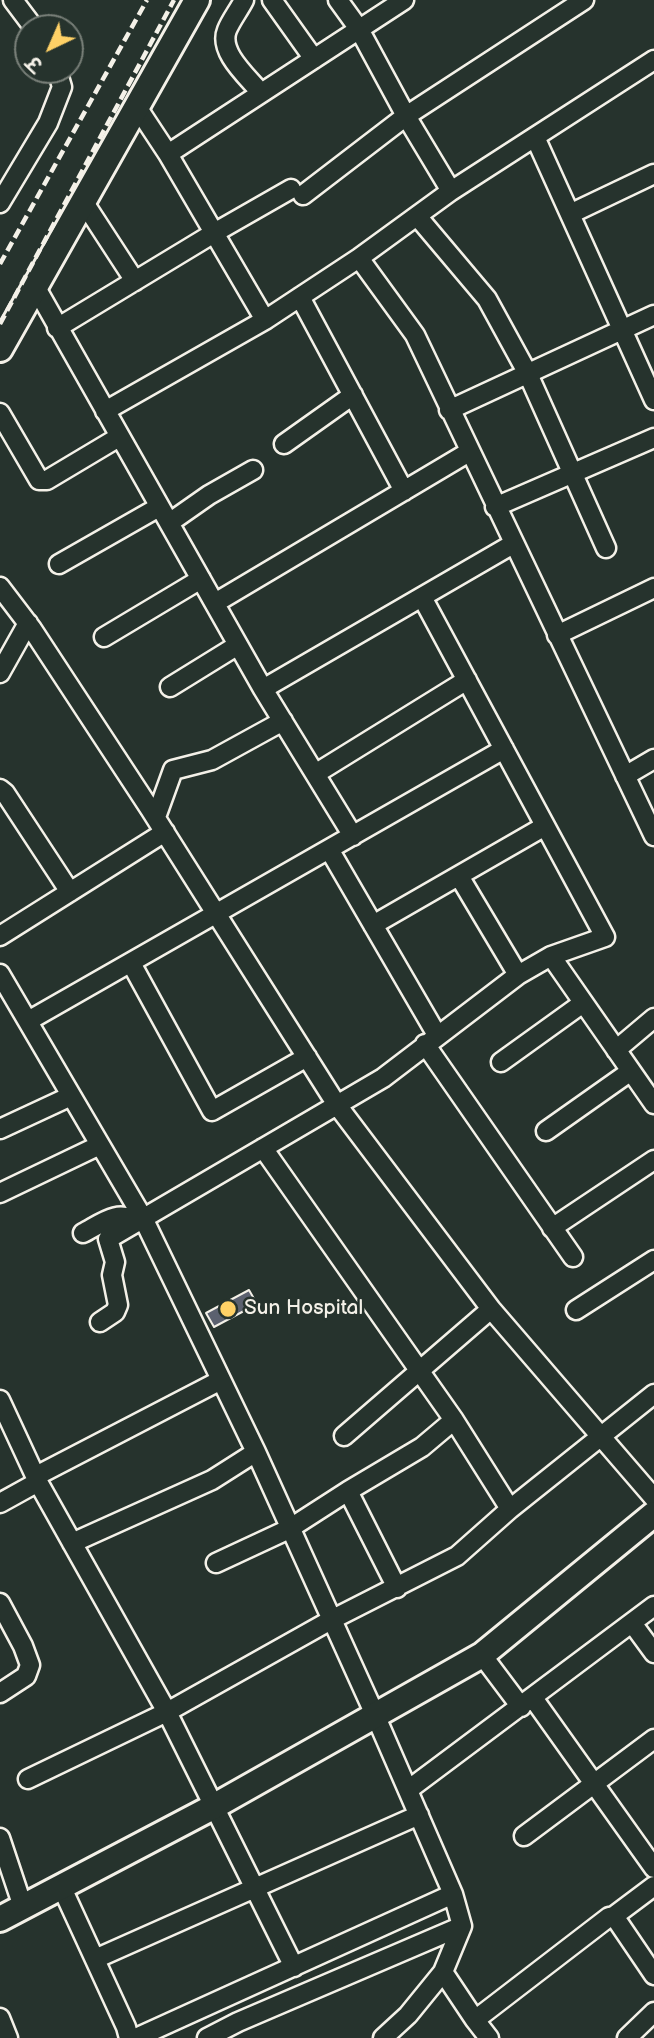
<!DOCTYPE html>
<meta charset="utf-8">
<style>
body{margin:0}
#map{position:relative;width:654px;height:2038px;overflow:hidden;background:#26332d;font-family:"Balsamiq Sans","Playpen Sans Deva",sans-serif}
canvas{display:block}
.north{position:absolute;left:14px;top:14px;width:70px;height:70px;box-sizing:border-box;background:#26332d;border:2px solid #787f78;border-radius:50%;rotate:224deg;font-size:19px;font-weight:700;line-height:28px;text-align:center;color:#f4f1e8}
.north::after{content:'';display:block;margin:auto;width:24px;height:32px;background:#ffd166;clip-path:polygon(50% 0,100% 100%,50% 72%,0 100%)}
</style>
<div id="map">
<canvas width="654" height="2038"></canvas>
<div class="north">उ</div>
</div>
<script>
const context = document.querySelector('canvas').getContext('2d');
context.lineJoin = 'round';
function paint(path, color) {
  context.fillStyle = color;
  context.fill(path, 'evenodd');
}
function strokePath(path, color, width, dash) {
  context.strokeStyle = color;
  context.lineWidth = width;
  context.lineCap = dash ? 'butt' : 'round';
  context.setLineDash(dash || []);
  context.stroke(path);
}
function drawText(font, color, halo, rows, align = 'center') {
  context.font = font + ' "Balsamiq Sans",sans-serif';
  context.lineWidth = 5;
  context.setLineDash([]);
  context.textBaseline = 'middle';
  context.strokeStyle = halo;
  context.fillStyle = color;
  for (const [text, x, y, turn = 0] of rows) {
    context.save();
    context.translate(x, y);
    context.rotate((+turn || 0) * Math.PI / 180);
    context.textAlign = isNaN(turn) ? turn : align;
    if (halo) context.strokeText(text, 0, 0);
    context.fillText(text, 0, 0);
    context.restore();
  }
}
const building = new Path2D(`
 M249 1290 257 1304 214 1327 206 1313Z`);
paint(building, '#5b616f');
strokePath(building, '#f4f1e8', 2);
const street = new Path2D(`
 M13 0 34 28
 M244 0C239 10 231 20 227 30 218 52 248 77 261 93
 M272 0 314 59
 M338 0 359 29 406 116 451 191
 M137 107 168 154 265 320
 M535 137 654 400
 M168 154 404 0
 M303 195 406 116 584 0
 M83 201 135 281
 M0 203 48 123 62 87 57 70
 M570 214 654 174
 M417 216 487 299 528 374 606 548
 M359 258 415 335 654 836
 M35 286 263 689 353 836
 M300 297 404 491
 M57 328 214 233 291 189
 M449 410 654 315
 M105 411 265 320 359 258 451 191 654 60
 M0 413 39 480H47L119 437
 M284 444 353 395
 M495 507 654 438
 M169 523 209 495 253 470
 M59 564 159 507
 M0 587 32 629 150 809 337 1105 491 1309 654 1498
 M215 603 469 452
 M557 635 654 588
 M104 637 201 579
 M0 673 28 623
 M170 687 238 645
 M263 689 513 544
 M315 774 467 680
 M625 776 654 759
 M0 789 5 793 70 892
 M156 817 173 770 212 760 283 721
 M329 849 437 1035
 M459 876 518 975
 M373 925 545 826
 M0 936 165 832
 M551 956 654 1104
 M131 963 212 1111 307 1057
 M0 974 143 1218 256 1452 376 1717 453 1894 462 1926 443 1972 408 2015 383 2038
 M28 1021 504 749
 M425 1044 573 1257
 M616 1050 654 1018
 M501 1062 583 1003
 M0 1129 71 1096
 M546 1131 631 1071
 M263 1148 454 1420 422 1447 348 1491
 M0 1193 100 1145
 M552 1228 654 1160
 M83 1233C99 1225 120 1207 135 1223
 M576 1310 654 1260
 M100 1322 115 1312 118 1305 112 1275 115 1262 108 1239 383 1078 518 975 551 956 605 937 422 597
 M0 1400 38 1482 167 1712 294 1967
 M454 1420 510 1509
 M344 1436 491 1309
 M36 1476 221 1380
 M0 1503 38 1482
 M72 1543 212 1480 256 1452
 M216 1563 289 1529 348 1491 397 1588
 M0 1603 23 1646 30 1665 26 1676 0 1693
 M632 1623 654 1653
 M482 1655 521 1707
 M533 1698 654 1868
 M28 1779 167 1712 331 1620 457 1556 510 1509 654 1394
 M408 1790 654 1606
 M524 1836 654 1739
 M0 1838 23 1907
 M654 1886 614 1916 654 1975
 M62 1888 126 2027 129 2038
 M95 1959 419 1815
 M443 1972 475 2020 609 1917 614 1916
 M0 2018 8 2038
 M475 2020 489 2038
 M136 2038 453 1894
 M207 2038 238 2022 462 1926
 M627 2038 654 2012`);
const secondary = new Path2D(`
 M0 349 197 0
 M0 1919 213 1807 482 1655 654 1514`);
strokePath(street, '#f4f1e8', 23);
strokePath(secondary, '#f4f1e8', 30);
strokePath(street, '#26332d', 18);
strokePath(secondary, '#26332d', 24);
strokePath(new Path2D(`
 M0 264 147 0
 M0 324 174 0`), '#f4f1e8', 4.5, [10, 5]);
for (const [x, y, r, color] of [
 [228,1309,9,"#ffd166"]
]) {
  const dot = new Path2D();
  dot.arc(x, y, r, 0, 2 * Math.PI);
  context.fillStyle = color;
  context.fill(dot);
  strokePath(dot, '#26332d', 2.5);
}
drawText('21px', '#f4f1e8', '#26332d', [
 ["Sun Hospital",244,1309]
], 'left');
</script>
